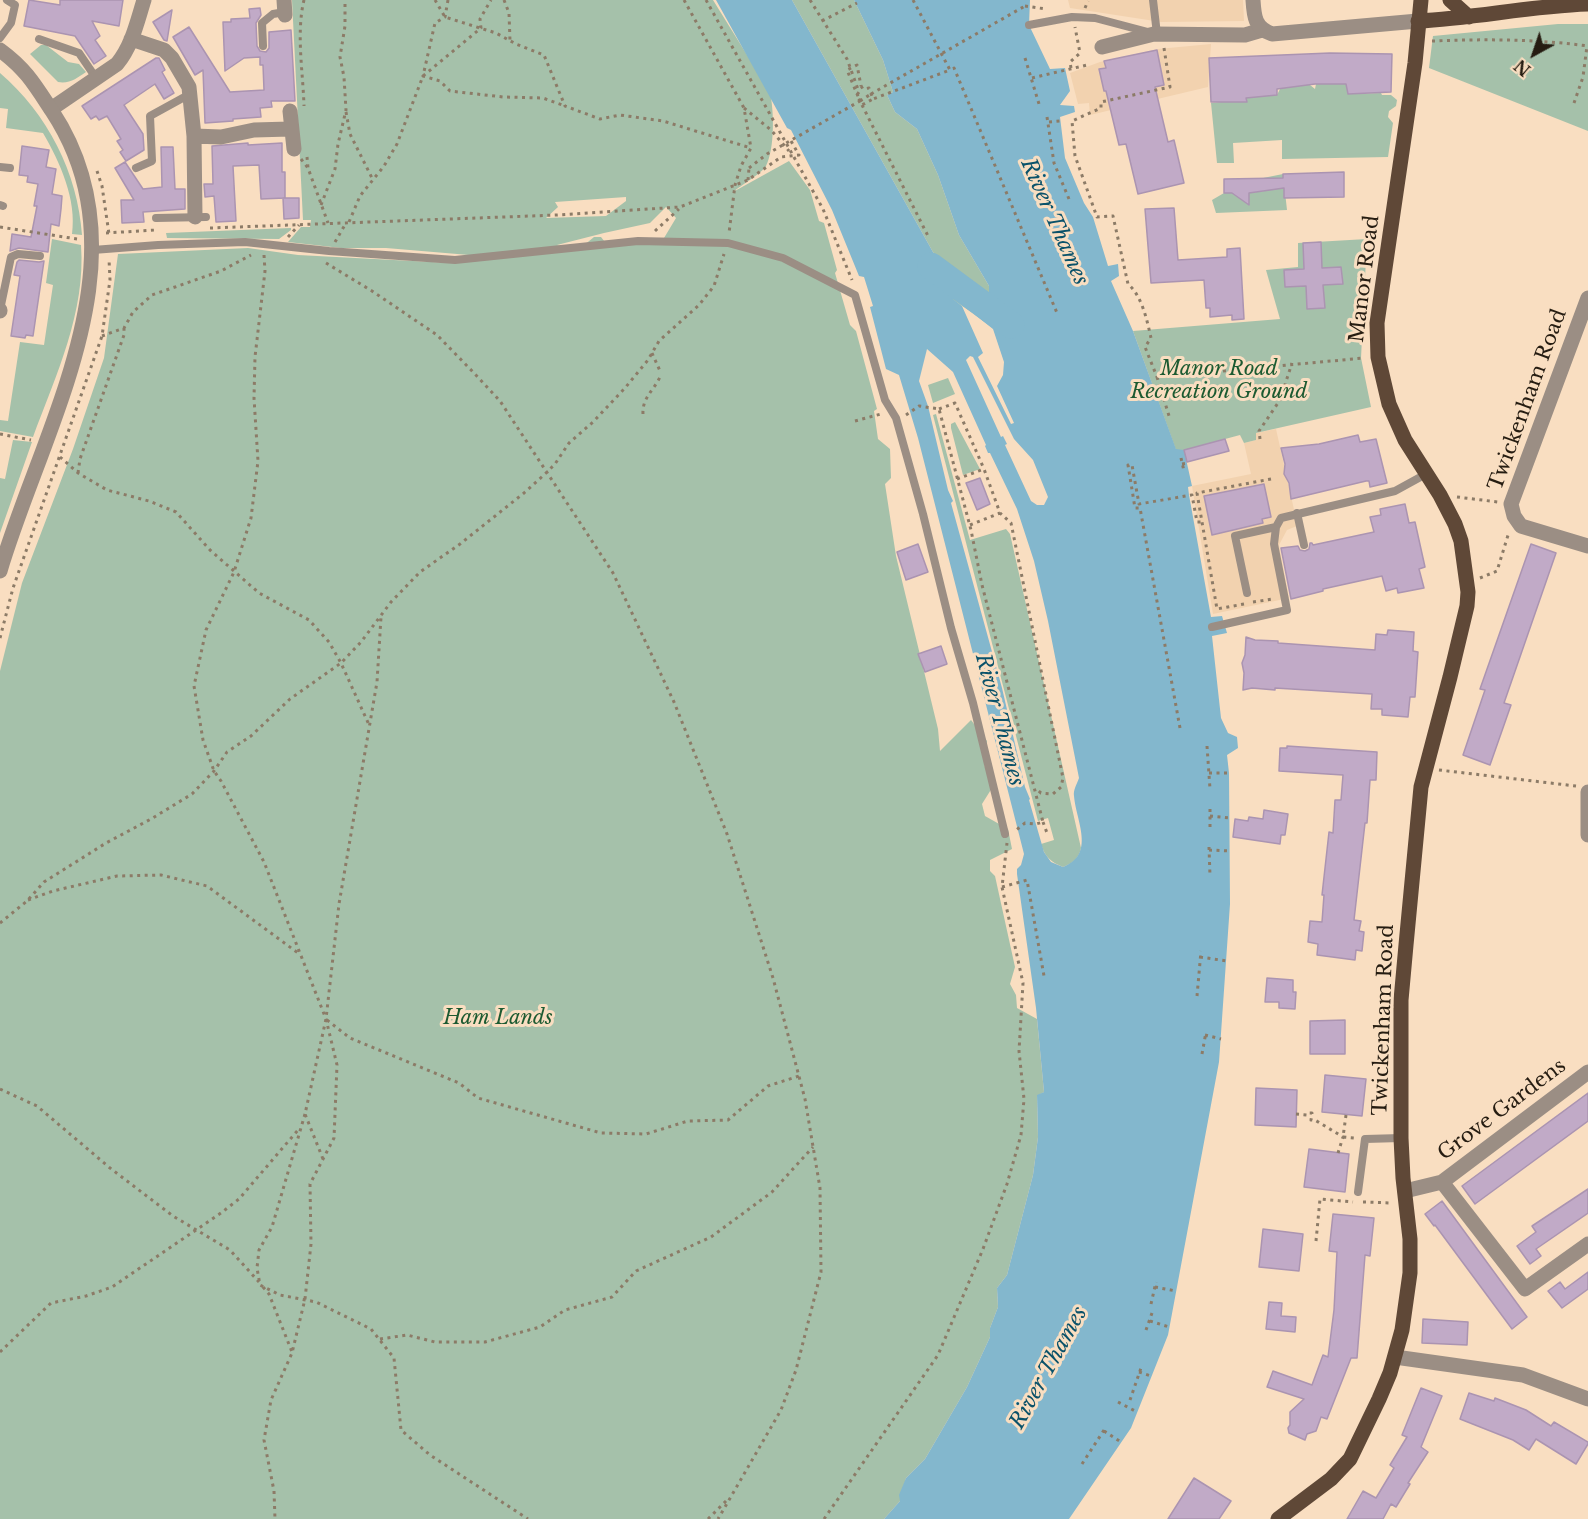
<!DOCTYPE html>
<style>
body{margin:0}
#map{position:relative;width:1588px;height:1519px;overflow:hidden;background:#f9dec1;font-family:"Libre Baskerville",serif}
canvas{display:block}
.north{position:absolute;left:1504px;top:24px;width:60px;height:60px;-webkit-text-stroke:4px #f9dec1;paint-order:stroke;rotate:220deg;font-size:16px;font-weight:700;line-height:24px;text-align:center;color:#251c11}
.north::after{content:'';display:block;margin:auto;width:21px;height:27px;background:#251c11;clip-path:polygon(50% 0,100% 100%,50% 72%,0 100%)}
</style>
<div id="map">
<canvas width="1588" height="1519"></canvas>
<div class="north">N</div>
</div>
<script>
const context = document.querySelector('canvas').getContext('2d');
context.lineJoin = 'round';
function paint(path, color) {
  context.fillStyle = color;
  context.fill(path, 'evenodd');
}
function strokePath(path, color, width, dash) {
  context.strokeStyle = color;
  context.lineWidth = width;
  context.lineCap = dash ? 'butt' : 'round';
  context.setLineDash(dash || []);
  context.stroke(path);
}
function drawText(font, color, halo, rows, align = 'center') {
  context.font = font + ' "Libre Baskerville",serif';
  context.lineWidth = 6;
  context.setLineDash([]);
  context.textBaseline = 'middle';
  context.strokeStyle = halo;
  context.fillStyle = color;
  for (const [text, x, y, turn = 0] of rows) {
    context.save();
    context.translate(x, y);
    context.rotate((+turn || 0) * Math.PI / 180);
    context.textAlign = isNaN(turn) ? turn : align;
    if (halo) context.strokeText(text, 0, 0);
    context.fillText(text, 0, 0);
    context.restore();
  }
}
paint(new Path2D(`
 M1068 0H1243L1244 21 1161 22 1070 8Z
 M1211 44 1208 87 1090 115 1089 103 1078 104 1070 73 1100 62 1158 49Z
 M1276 429 1297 523V526L1287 530 1279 545 1289 598 1213 614 1192 486 1251 474 1244 443 1256 440V433Z`), '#f2d2af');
paint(new Path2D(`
 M292 0H713L770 92C774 111 775 148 766 166 762 173 740 186 733 192L789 161 810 190 819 221 824 223 837 270 835 273 850 325 856 331 877 409 874 411 878 439 890 449 891 478 885 484 896 556 938 729 940 751 971 720 987 741 984 764 992 788 982 804 985 816 1008 829 1012 849 990 860V871L995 876 1015 967 1010 984 1016 995 1017 1008 1037 1019 1044 1092 1037 1096 1038 1137 1033 1175 1007 1275 997 1288 998 1307 990 1328V1337L967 1387 925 1459 906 1478 900 1501 884 1519H0V671L22 583 73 449 104 358 118 254 248 248 298 255 451 263 469 255 386 248H341L288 242 301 227H310L311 220H303ZM626 197V201L606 216 546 218 558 207 555 202ZM666 207 676 218 661 243 608 246 601 237H594L577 251 557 245 604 233 650 223Z
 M792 0H854L883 60 893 92 887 95 895 112 917 129 938 175 959 235 989 286V293L974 314 952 299 966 282 938 261Z
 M1558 24H1588V131L1429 68 1433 36Z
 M41 45H46L68 62 79 64 86 72C77 78 70 84 58 82L30 54Z
 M0 73C47 113 78 173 82 235L72 234C77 200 60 162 43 133L6 128 8 109 0 108Z
 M1346 83 1348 94 1381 93 1382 95H1391L1397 100 1396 106 1389 111 1388 117 1393 123 1388 157 1282 159V140L1233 143 1234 163H1217L1211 103 1221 102V95L1246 102V89L1264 96 1277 95 1282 85H1310L1315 89 1316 84Z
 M1283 174 1287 210 1216 213 1212 200 1224 193 1240 192 1245 202 1249 200V193L1264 191 1263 178Z
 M291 228V230L279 239 167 238 166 233Z
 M52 239 81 245C86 312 56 375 33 437L0 431V420L8 421 20 342 44 345 53 285 46 283Z
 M1367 239 1361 358 1371 407 1256 433V440L1244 443 1240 435 1184 450H1176L1133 331 1280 319 1266 270 1298 267V243Z
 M948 378 955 394 933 403 928 385Z
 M936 414 970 540 1006 529 1010 534 1081 848C1079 859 1072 863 1063 867 1051 862 1045 857 1041 844L1054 840 1048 818 1038 821 933 415Z
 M955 422 980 469 963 475 951 428V424Z
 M13 440 32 442 0 533V478L5 479Z`), '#a5c1aa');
paint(new Path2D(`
 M716 0H792L938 261 966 282 953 299 962 306 983 353 978 357 1011 424 1014 423 997 386 1003 375 1004 362 993 329 974 314 989 293V286L959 235 938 175 917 129 895 112 887 95 893 92 883 60 854 0H1030L1029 25 1050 69 1065 68 1070 91 1060 105 1074 106 1075 112 1060 117 1065 158 1084 203 1093 217 1108 266 1118 264 1119 276 1111 281 1133 331 1176 449 1184 450 1192 486 1188 487 1189 495 1211 617 1222 616 1227 633 1212 636 1221 718 1228 733 1237 737 1238 748 1227 755 1229 773 1230 904 1219 1062 1168 1335 1131 1428 1069 1519H884L900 1501 899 1495 906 1478 925 1459 967 1387 990 1337V1328L998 1307 997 1288 1007 1275 1033 1175 1038 1137 1037 1095 1044 1092 1036 1008 1017 874V869L1021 865 1024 854 918 438 899 375 886 369 870 307 873 306 864 277 859 276 832 210 791 130 787 128ZM927 349 953 372 986 445 985 446 988 453H990L1017 509 1034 561 1048 621 1079 778C1077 784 1073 790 1074 796 1076 821 1096 854 1063 867L1051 862 1044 852 1029 800 1030 799 1025 787 1002 688 951 503 953 501 948 490 928 406 919 381ZM970 356 973 357 1014 439 1033 460 1048 497 1044 505H1037L1031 501 1005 445 1007 444 1003 436 1001 437 966 360Z`), '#83b7cd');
strokePath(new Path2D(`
 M931 266 1011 325`), '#83b7cd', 27);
const building = new Path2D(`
 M29 0 60 5V0H123L119 26 92 21 100 36 95 40 106 56 94 64 75 36 24 26Z
 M260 8 261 15 256 23 257 46 260 51 266 52 269 48V32L291 30 295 101H271L272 107 260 108 261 117 233 119V121L205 123 203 70 195 75 173 37 189 27 230 92 264 90 263 65H260V57L244 58 225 71 223 22H231V19L250 18 249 9Z
 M172 10 167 41 164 40 153 22Z
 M1157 50 1164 85 1155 87 1168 142 1174 140 1184 183 1138 194 1126 144 1119 145 1106 91H1104L1099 69 1106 68 1104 61Z
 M1330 53 1392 54 1391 92 1348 94 1346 84H1315L1277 89V95L1246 98 1247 102H1211L1209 58Z
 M156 58H159L165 70 162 72 174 93 164 99 155 84 124 105 143 134 144 150 126 161 120 152 123 150 117 141 121 139 107 116 99 120 96 116 91 119 82 106Z
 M248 143V145L282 143V172H285V198L261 199 259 165 233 166 236 221 216 222 214 196 205 197 204 184H213L212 146Z
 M22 146 49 150 46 167 56 169 52 194 62 196 61 209 59 226 51 224 48 252 19 248 10 251 12 234 31 237 37 206H34L38 184 27 182 28 176 19 175Z
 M161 147H173L175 189H185V209L143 212 144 222 122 223 121 200H134L115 168 125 162 143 189 162 187Z
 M1344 172V197L1284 198V188L1249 193V205L1232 193H1224V179L1283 178V174Z
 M283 198H299V218L284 219Z
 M1174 208 1178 260 1227 257V249L1240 248 1244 319 1232 320V315L1210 317V308H1206L1204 280 1151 283 1145 209Z
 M1321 242 1322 268 1341 267 1343 284 1323 285 1325 308 1307 309 1306 286 1285 287 1284 270 1304 269 1303 243Z
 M19 260 39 262 44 261 33 336 26 335 25 338 11 336 20 276 14 275 17 262Z
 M1358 435 1360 442 1376 439 1387 483 1370 487 1369 481H1366L1291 499 1289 483 1284 474 1285 464 1281 448 1319 444Z
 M1225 439 1229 451 1187 462 1184 450Z
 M980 478 990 504 977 510 966 483Z
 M1264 484 1271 517 1262 519 1263 523 1212 535 1204 496Z
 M1405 504 1409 523 1415 522 1425 567 1419 569 1424 588 1398 593 1397 588 1386 591 1382 576 1323 589V591L1291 599 1281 548 1298 546 1300 550 1305 551 1309 549 1310 543H1312L1313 545 1374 532 1370 517 1381 515 1380 509Z
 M918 544 928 572 906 580 897 552Z
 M1531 544 1556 553 1504 703 1511 705 1490 765 1463 755 1485 690 1480 689Z
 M1388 630 1414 632 1413 651 1418 652 1415 697H1410L1408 717 1382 715V709H1371L1372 694 1275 688V690L1252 688 1243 690 1244 673 1242 663 1245 655 1246 637 1255 640 1278 641V643L1375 650 1376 634 1387 635Z
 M941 646 947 664 925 672 918 654Z
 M1287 746 1377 752 1376 780H1370L1367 823H1365L1354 920 1361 921 1359 931 1364 932 1362 951 1356 950 1355 960 1317 955 1318 944 1308 942 1310 921 1322 922 1324 895H1322L1329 832 1333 833 1335 800H1341L1343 775 1279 771 1280 748H1287Z
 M1264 810 1288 814 1285 835H1281L1280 844 1233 837 1235 819 1248 821 1249 817 1263 819Z
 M1267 978 1293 980V992H1296L1295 1009 1279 1008V1002H1265Z
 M1345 1020V1054H1310V1021Z
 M1325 1075 1366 1079 1362 1116 1322 1112Z
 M1256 1088 1297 1090 1296 1127 1255 1125Z
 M1588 1093V1121L1475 1204 1462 1186Z
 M1309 1149 1349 1154 1345 1192 1304 1187Z
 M1588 1189V1213L1536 1249 1541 1256 1530 1264 1517 1246 1536 1232 1532 1226Z
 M1442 1201 1527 1317 1512 1329 1435 1225 1434 1226 1425 1214Z
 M1333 1214 1374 1218 1370 1256 1365 1255 1357 1358H1351L1327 1419 1321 1417 1316 1431 1307 1434 1305 1440 1289 1433 1288 1428 1290 1425V1412L1304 1399 1267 1387 1273 1371 1312 1385 1323 1355 1328 1357 1334 1310 1337 1252 1329 1251Z
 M1263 1229 1303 1234 1299 1271 1259 1267Z
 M1588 1272V1289L1562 1308 1548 1291 1560 1282 1565 1289Z
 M1269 1302 1282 1303 1281 1316 1296 1317 1295 1332 1266 1329Z
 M1423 1319 1468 1322 1467 1345 1422 1343Z
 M1421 1388 1442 1396 1421 1447 1428 1452 1408 1483 1410 1484 1396 1507 1391 1504 1383 1519H1347L1363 1491 1376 1498 1394 1468 1390 1465 1407 1437 1402 1435Z
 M1469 1393 1494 1401 1495 1398 1526 1410 1551 1426 1554 1422 1588 1442V1444L1576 1464 1536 1439 1529 1450 1513 1440 1460 1419Z
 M1194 1478 1231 1501 1219 1519H1168Z`);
paint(building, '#c1aac7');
strokePath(building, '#ab94b1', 1.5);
strokePath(new Path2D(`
 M304 0C296 33 303 72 304 106
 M435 0 445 17 496 33 516 44 544 55 565 106 600 119 620 115 663 121 751 148
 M448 0 445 17 435 23 423 76 440 81 450 91 503 97 543 98 565 106
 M504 0 509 13 510 41
 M684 0 744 108 751 148 741 166 735 185 729 233
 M706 0 823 209 852 280
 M810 0 847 59 859 92 857 95 862 105 873 99
 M913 0 950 70 954 68 1057 313
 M1025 6 1046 9
 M1085 8 1088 1
 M822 21 857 3
 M1432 41C1484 39 1536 39 1588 46
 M1164 48 1170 87 1101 102V108L1072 121 1075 156 1097 217 1113 216 1128 284C1142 296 1147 320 1151 338L1145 347 1157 377 1364 358
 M1025 58 1039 104
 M1071 68 1070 62 1080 53 1075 27
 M1032 78 1087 65
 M861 86 863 89 869 88 873 99 950 70
 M860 101 871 94
 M1574 103 1583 77 1587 46
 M862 105 928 236
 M744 108 771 130 789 151
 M346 112 350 134 372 178
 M1047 117 1054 163 1069 199
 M1049 122 1060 121
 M307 157 308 168
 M301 159 308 168 328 223
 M97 171 102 186 109 234
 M748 180 749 168
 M321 205 335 169 338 144 346 110 344 77 340 57 345 26V0
 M349 222 360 196 384 166 397 144 423 76 481 28 480 19 491 0
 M0 227 77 239
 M210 228 557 215 680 207 748 180 781 157 799 155 791 141
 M655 231 679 209
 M106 233 156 230
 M288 237 299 225
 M335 242 346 223
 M264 255 265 271 255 357 254 398 258 461 251 518 234 572 206 630 194 686 203 740 214 771 221 781 264 862 326 1019 337 1065 334 1138 310 1184 311 1244 305 1299 292 1353 271 1400 264 1440 274 1491 275 1519
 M326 263 372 291 437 335 473 372 500 401 613 573 674 702 727 834 773 978 805 1099 820 1188 821 1272 796 1370 781 1410 718 1519
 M102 336 124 328 133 312 152 295 221 271 251 255
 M652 353 660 371
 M1157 377 1170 419
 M939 409 955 403 984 469
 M643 414C642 398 654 390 660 377
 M906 415 919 406 939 409 971 530 982 585 1043 822 1036 824 1025 823 1015 831
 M855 421 881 414
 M0 434 31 440
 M1260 439 1259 431 1280 400 1292 363
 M60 457 78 473 107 490 149 501 176 512 210 550 259 593 309 620 329 642 341 663 370 727
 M1181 458 1184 471
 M1182 464 1189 463
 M78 473 80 459 124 335V328
 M957 479 984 469 1000 513 1011 523 1063 778 1061 787 1053 794 1041 793 1036 789
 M1457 497 1498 502
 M970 525 1000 513
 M1480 578 1497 571 1509 532
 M1253 602 1273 599
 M1244 604 1217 609 1197 493 1271 479
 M0 638 13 588 102 336 110 280 109 259
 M1180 728 1140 508H1135L1128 465H1132L1139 504 1192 495 1197 522H1202
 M1207 746 1210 789
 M1439 770 1576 786
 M1209 773H1229
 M1210 816 1230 818
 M1043 822 1047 833
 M1210 827V806
 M1209 847 1210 876
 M1209 850 1230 851
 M1002 887 1027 880 1044 976
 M28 900 53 891 117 876 161 875 207 886 298 953
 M0 923 27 901 44 882 106 843 151 819 192 794 214 771 227 752 251 736 290 699 341 663 361 642 391 602 420 572 460 544 524 493 546 473 555 464 569 443 593 422 625 388 648 360 659 341 699 305 714 286 724 254
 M1200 957 1227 961
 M1197 996 1201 951
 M327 1020 350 1038 459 1083 478 1098 601 1133 646 1134 688 1121 728 1120 768 1086 799 1076
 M1205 1035 1221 1039
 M1202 1054 1206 1032
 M0 1089 37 1106 110 1168 173 1216 230 1250 259 1282
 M305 1114 272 1227 259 1250 257 1268 260 1285 280 1295 316 1302 371 1329 394 1358 401 1430 430 1455 528 1519
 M1296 1114 1307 1115 1308 1113H1312L1311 1120H1315L1343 1137 1338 1153
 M1346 1115 1343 1137 1354 1138
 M323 1159 305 1114 326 1019 339 904 377 682 381 617
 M1363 1202 1392 1203
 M1316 1241 1320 1199 1353 1202
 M263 1287 269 1294 292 1352
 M1155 1287 1176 1291
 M1151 1304 1156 1282
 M1150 1321 1169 1327
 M1146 1330 1152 1313
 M380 1339 407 1335 435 1342H485L540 1327 565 1310 612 1297 636 1271 711 1237 772 1192 813 1147
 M0 1352 51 1303 86 1296 112 1287 221 1213 239 1199 298 1130
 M1139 1372 1151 1376
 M1130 1400 1141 1368
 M1118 1402 1137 1412
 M1104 1431 1121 1442
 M1082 1464 1106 1427
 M708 1519 726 1501
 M824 1519 938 1355 983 1249 1007 1184 1021 1135 1024 1099 1019 1051 1023 983 1002 887 1007 843`), '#8c7b67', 3, [3, 4.5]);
strokePath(new Path2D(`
 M1153 0 1157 34
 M1029 25 1072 17 1095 18 1148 32
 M0 38 11 23 15 5 7 0
 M39 39 79 53 96 78
 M263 46 262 23 273 14 285 12
 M0 167 10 168
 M136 168 152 161 150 116 190 94
 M0 205 3 206
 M156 218 206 217
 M93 250 158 245 245 242 329 251 455 260 638 241 728 243 783 258 855 295 885 400 896 418 923 514 951 628 973 703 1005 834
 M0 310 11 257 18 254 40 256
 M1297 513 1304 545
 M1247 593 1235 536 1276 527 1281 518 1395 491 1426 474
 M1212 627 1287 610 1274 544 1276 527
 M1358 1192 1365 1139 1401 1138`), '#9b8e84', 8);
strokePath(new Path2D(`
 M284 0 285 15
 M131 39 164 50 172 58 189 87 194 136 195 217
 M1102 47 1154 34 1245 35 1262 30
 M51 109 117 64C132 46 137 22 144 0
 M290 111 294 149
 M194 136 221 137 254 130 290 129
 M1588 298 1511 504 1514 516 1521 526 1588 546
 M0 311V310
 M1588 792V835
 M1442 1182 1588 1072
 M1405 1191 1442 1182 1525 1289 1588 1244`), '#9b8e84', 15);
strokePath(new Path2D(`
 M1253 0C1254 17 1255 28 1272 34L1418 21
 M0 50C26 69 35 85 52 111 149 258 43 426 0 571
 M1395 1357 1523 1375 1588 1399`), '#9b8e84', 15);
strokePath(new Path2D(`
 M1450 0 1469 17
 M1418 21C1475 18 1531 6 1588 4
 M1278 1519 1331 1479 1350 1459 1379 1399 1390 1373 1402 1330 1410 1273V1239L1403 1178 1401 1138V1000L1406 945 1421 787 1450 677 1467 606 1468 592 1461 541 1455 524 1440 495 1405 440 1389 404 1378 357 1377 323 1415 63 1421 0`), '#5f4837', 15);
strokePath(new Path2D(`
 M871 94 1025 6
 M749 168 767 154 860 101 847 70 857 65 861 86`), '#8c7b67', 3, [3, 4.5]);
drawText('20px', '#251c11', '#f9dec1', [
 ["Manor Road",1365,279,-83],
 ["Twickenham Road",1528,400,-70],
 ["Twickenham Road",1384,1020,-88],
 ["Grove Gardens",1502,1110,-37]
]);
drawText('italic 20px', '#1c5a31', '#f9dec1', [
 ["Manor Road",1219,369],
 ["Recreation Ground",1219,392],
 ["Ham Lands",498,1018]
]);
drawText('italic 21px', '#0b526a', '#f9dec1', [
 ["River Thames",1054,222,66],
 ["River Thames",999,720,75],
 ["River Thames",1049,1368,-61]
]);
</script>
